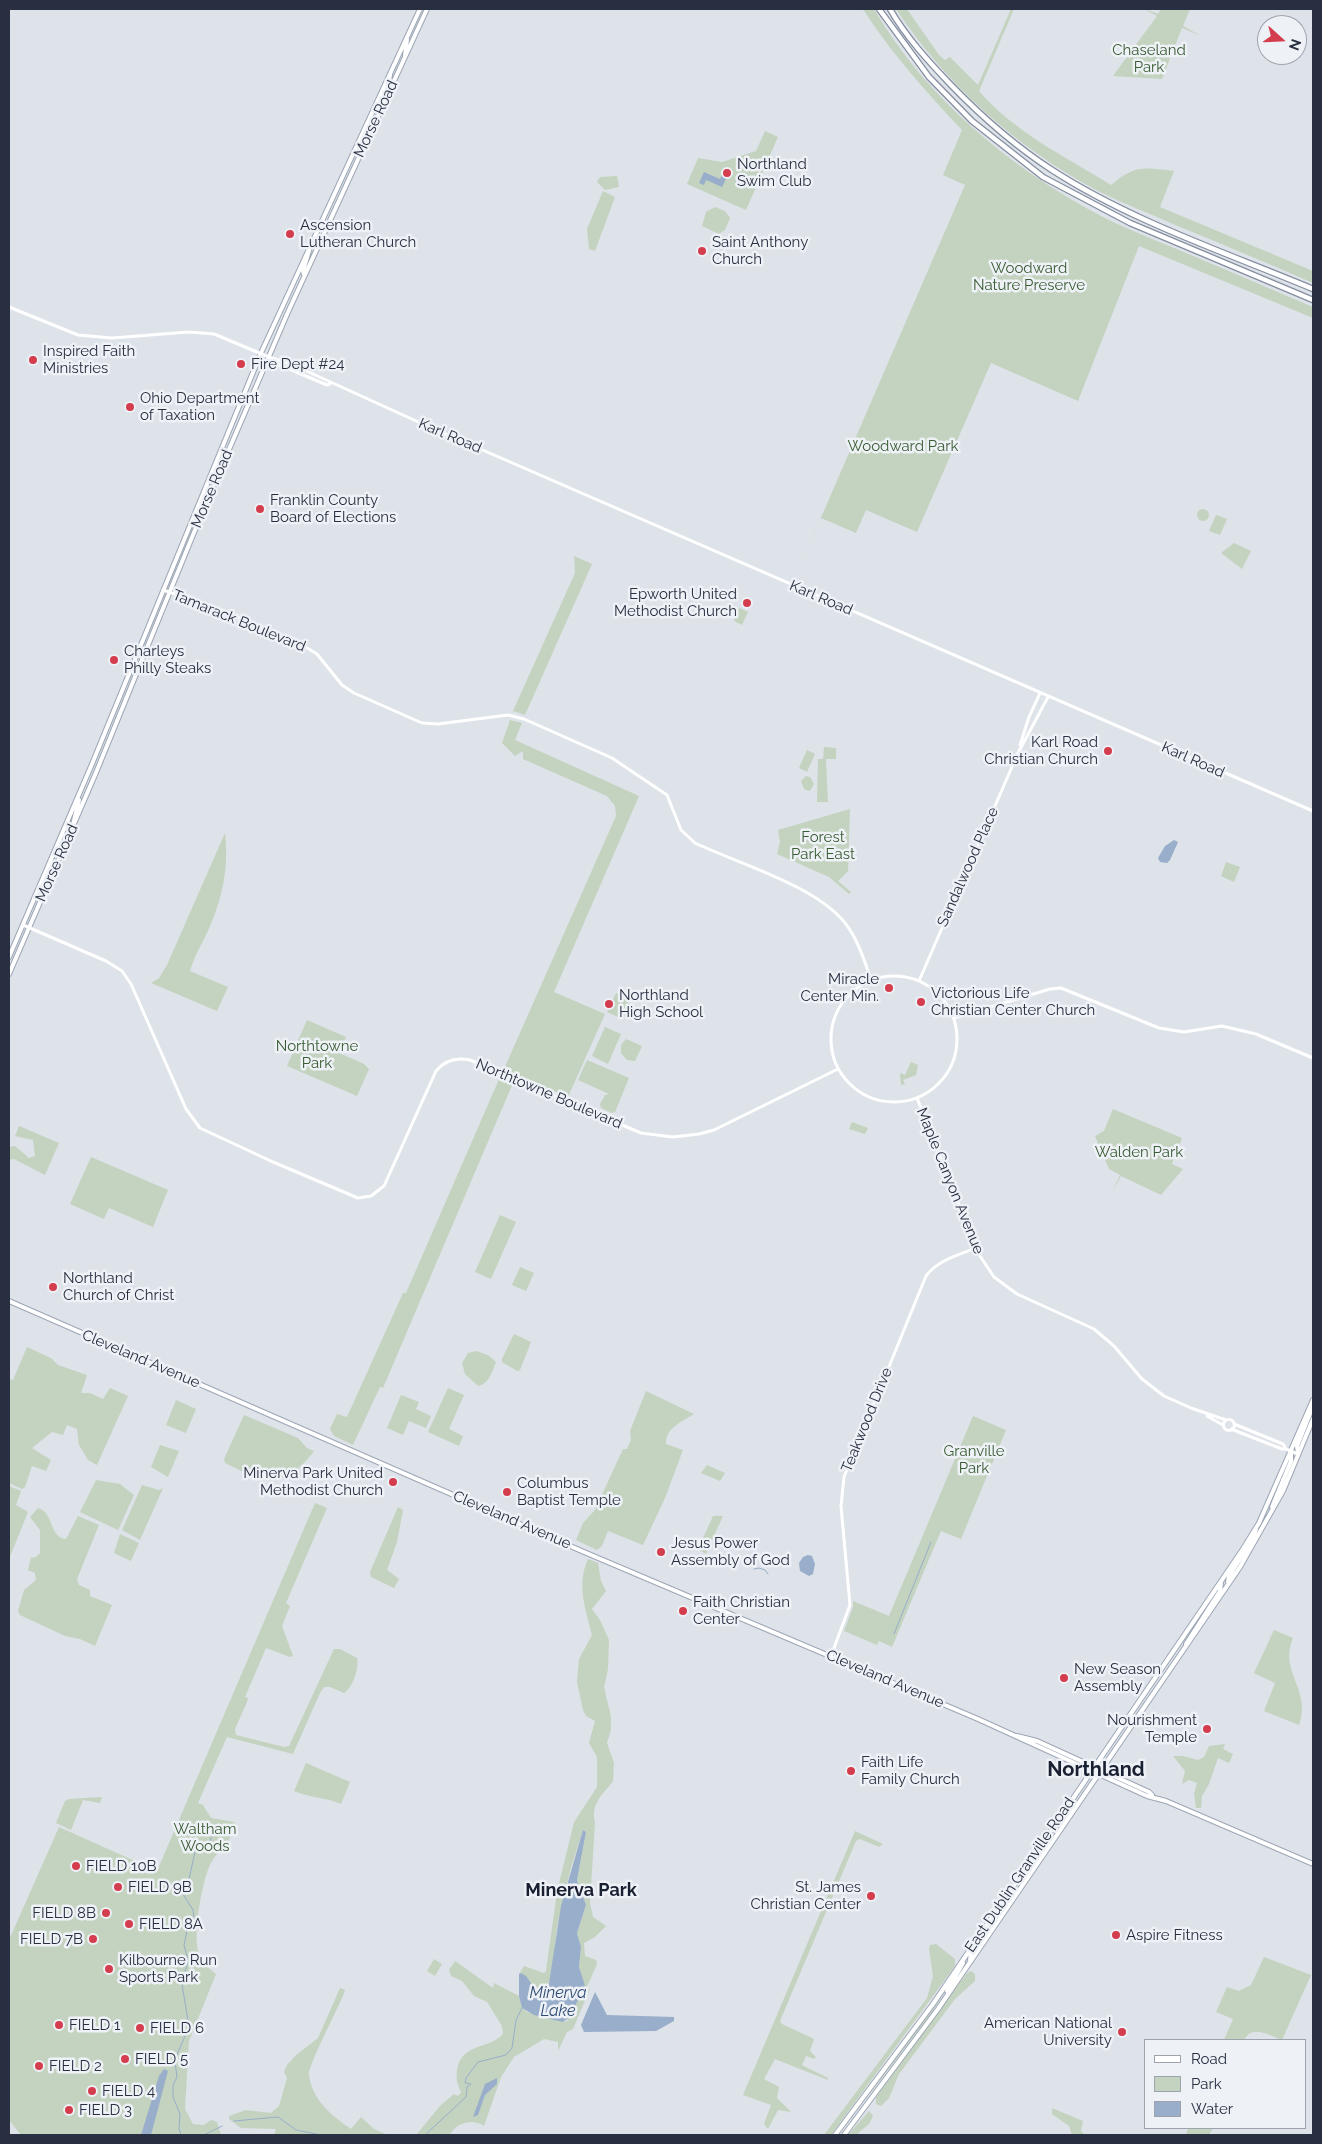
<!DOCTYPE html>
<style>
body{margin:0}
#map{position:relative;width:1322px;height:2144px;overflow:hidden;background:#dee2e9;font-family:Raleway,sans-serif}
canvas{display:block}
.frame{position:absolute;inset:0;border:10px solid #272f40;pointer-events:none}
.legend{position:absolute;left:1144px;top:2039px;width:162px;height:90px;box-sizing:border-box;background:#eef1f6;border:1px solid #9ea3ad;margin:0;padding:6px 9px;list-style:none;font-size:15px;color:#272f40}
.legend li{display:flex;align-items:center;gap:10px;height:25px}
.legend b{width:25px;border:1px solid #9ea3ad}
.north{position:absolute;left:1257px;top:15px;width:50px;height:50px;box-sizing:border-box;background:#eef1f6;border:1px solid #9ea3ad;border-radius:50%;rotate:110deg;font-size:14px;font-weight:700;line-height:20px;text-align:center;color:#272f40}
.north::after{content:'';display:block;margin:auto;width:18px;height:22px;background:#d43d4e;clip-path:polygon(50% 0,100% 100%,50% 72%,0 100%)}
</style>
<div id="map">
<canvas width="1322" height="2144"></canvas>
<div class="frame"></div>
<ul class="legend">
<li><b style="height:6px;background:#fff"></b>Road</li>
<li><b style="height:14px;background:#c3d3bf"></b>Park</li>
<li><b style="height:14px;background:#98aeca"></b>Water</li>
</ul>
<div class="north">N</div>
</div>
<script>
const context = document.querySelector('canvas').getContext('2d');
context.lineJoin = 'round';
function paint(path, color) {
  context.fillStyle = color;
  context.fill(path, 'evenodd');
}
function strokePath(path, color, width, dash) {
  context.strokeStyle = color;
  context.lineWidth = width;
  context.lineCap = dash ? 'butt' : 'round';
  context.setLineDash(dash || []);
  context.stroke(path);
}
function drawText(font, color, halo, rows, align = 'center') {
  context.font = font + ' Raleway,sans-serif';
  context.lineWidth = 5;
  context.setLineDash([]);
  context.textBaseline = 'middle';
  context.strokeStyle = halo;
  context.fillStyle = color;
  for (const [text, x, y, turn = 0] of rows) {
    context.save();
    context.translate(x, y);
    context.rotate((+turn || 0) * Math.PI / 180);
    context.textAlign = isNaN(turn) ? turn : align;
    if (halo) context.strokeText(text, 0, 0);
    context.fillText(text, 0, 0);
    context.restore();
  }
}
paint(new Path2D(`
 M863 9H874C926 98 1010 168 1101 216 1130 231 1161 242 1191 255 1232 272 1272 290 1313 307V318L1139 246 1078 401 991 363 917 532 866 510 856 533 821 518 794 580 965 185 943 175 962 130C926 92 891 53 863 9Z
 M896 9H907L939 55 945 60 950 57 978 85 1011 9H1014L979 91C1014 132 1066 157 1111 185 1134 165 1144 167 1174 171L1160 207 1313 271V283C1267 263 1220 243 1173 224 1149 213 1124 204 1100 192 1018 149 947 86 896 9Z
 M1144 9 1158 14 1161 9H1190L1183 26 1201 36 1182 28 1162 79 1113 76 1157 16Z
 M765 131 778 137 746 210 687 184 698 158 722 162 756 151Z
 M617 176 619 187 605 190 597 182 600 177Z
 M603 191 615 197 595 251 589 249 587 229Z
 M715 207 725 211 730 218 725 230 719 234 702 226 706 212Z
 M1197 515a6 6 0 1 1 12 0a6 6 0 1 1-12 0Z
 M1216 515 1227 519 1220 535 1209 531Z
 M1234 543 1251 551 1242 569 1221 553Z
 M574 556 592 564 525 715 513 711 575 573Z
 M739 608 748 612 742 625 734 621Z
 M510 720 522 723 515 740 639 796 554 992 605 1014 568 1097 504 1069 616 816 615 806 607 796 523 759V751L515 756 502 743Z
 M824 747 836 748V759H826L828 802H817L818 759H823Z
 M807 750 815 754 807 772 799 768Z
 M806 776 810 777 814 784 810 791 804 789 801 781Z
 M850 809 848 871 838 881 851 892 849 894 829 877 777 854 780 842 778 830Z
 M225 833C229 870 222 901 206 935 200 947 194 957 190 971L228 987 217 1011 151 983 159 978 167 965Z
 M1226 862 1240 867 1234 882 1221 876Z
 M616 993 631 1000 623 1019 607 1012Z
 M307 1020 346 1037 339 1053 364 1064 369 1069 357 1096 287 1066Z
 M605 1027 621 1034 608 1064 592 1056Z
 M626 1039 642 1046 635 1061 627 1060 621 1053V1045Z
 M587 1060 629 1078 615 1112 612 1113 601 1108 600 1104 605 1095 609 1094 578 1080Z
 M911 1062 918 1065 916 1075 903 1080 905 1084 901 1085 900 1073 905 1075Z
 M500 1077 513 1083 383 1388 380 1387 353 1445 334 1436 330 1429 337 1414 347 1417 403 1293H406Z
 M1113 1109 1182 1138 1172 1164 1183 1169 1161 1195 1121 1176 1113 1191 1120 1175 1109 1169 1095 1136 1104 1131Z
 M852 1122 868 1128 865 1134 849 1129Z
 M19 1126 59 1143 45 1175 14 1159 9 1160 10 1147 15 1146 29 1158 35 1156 33 1140 15 1136Z
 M91 1157 168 1190 153 1227 109 1208 104 1219 70 1204Z
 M500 1215 516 1222 491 1279 475 1272Z
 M520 1267 534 1273 526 1291 512 1285Z
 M514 1334 531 1342 520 1370 517 1371 502 1362V1359Z
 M27 1347 51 1358 58 1365 87 1375 81 1393H90L103 1399 110 1388 128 1396 97 1465 88 1460 79 1445 77 1429 67 1425 63 1435 52 1432 32 1448 51 1460 46 1471 32 1466 25 1487 22 1489 9 1483V1379L13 1380Z
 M476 1351 488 1355 496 1362C492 1372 489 1384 478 1386L465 1374 462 1363 468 1353Z
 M448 1388 464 1395 449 1429 463 1436 459 1446 428 1432Z
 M646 1391 694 1414C683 1421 665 1428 666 1444L683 1450 665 1498 643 1545 608 1531 602 1546 597 1550 576 1540 583 1523 595 1510 623 1449H627L631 1440 630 1431Z
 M401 1395 419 1402 416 1409 431 1416 426 1428 409 1421 403 1435 387 1428Z
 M176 1400 196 1409 186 1433 166 1425Z
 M244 1415 298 1438 307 1448 314 1451C304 1465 285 1483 265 1480 253 1479 237 1468 225 1463L224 1459Z
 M973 1416 1006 1430 961 1539 941 1531 892 1647 879 1641 877 1645 844 1631 853 1607V1601L889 1616Z
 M160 1445 179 1451 168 1477 151 1467Z
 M707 1465 725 1473 720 1481 701 1473Z
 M96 1480 120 1484 134 1495 118 1530 80 1512Z
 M142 1485 159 1490 163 1488 140 1540 122 1530Z
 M9 1486 21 1491 16 1505 28 1512 9 1559Z
 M315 1503 327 1508 286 1603 290 1606 282 1626 293 1656 290 1657 266 1648 245 1697 248 1698 247 1702 235 1729 236 1735 284 1747 289 1746 334 1649H340L357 1658C359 1669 353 1687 344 1693L330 1687H324L320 1693 293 1754 227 1737 198 1803 203 1805 211 1818 234 1822 236 1824C230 1845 221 1846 211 1863 202 1879 192 1937 199 1954 202 1963 209 1968 216 1974L189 2041 185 2109 193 2124 204 2125 211 2120 217 2122 221 2135H21L9 2120V1940L59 1827 157 1871Z
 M398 1507 403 1510 397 1542 387 1570 399 1579 394 1588 371 1577 370 1572Z
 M38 1508C54 1512 49 1538 66 1539L78 1516 99 1525 77 1579 79 1585 90 1590V1596L112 1605 95 1646 80 1639 65 1636 20 1615 18 1611 24 1590 36 1580 35 1573 28 1570 31 1558 36 1557 40 1553V1530L30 1517Z
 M713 1516H723L706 1554 698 1549Z
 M120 1534 139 1543 131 1561 114 1553Z
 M588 1559 598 1563 601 1581 606 1591 592 1609 600 1620 609 1640 608 1669 604 1687 611 1717V1730L607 1743 614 1763 613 1781C604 1794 590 1802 595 1823L590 1903 593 1917 606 1926 595 1937 584 1943 585 1956 596 1960 597 1964 587 1987 590 1989 573 2029 567 2032 558 2051V2042L544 2039 514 2057 501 2077 484 2126C472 2118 456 2123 450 2135H416L440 2106 454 2094 458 2096 461 2092C457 2083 456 2080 457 2070 462 2042 489 2050 503 2034L502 2026 487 2002 474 1996 462 1981 451 1976 449 1970 455 1961 493 1988 494 1983 519 1996 522 2008 527 2012 563 2022 567 2021 585 1986 579 1967 581 1947 577 1933 586 1905 577 1880 586 1832 583 1830 570 1871 557 1928 551 1978 543 1992H537L521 1973 519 1974 524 1966 544 1973 546 1971 557 1892 574 1822 597 1787V1757L589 1743 595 1721 586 1716 583 1710 577 1682 579 1659 592 1635C586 1609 576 1586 588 1559Z
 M1274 1630 1293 1638C1278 1671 1312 1690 1299 1725L1264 1711 1275 1683 1254 1673Z
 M1225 1744 1223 1749 1233 1754 1229 1763 1218 1758 1209 1784 1202 1796 1201 1808H1196L1194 1794 1197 1783 1189 1780 1182 1784 1185 1771 1173 1756H1183L1198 1760 1204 1757 1209 1746Z
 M306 1763 350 1782 341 1804C325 1797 310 1798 294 1791Z
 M102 1797 100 1803 83 1800 71 1830 56 1823 65 1801 69 1799Z
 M855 1831 883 1844 879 1847 860 1839 856 1841 780 2021 782 2024 814 2039 810 2051 816 2057 814 2059 806 2056 802 2065 828 2078V2080L775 2059 764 2079 779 2087 777 2098 791 2112 778 2110 768 2129 764 2124 771 2105 743 2095Z
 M936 1944 955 1959V1966L831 2135H824L927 1998 933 1976 929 1949 930 1945Z
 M1264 1957 1311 1975 1282 2040C1269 2035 1252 2024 1244 2040H1224L1233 2019 1216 2012 1227 1987 1239 1991 1251 1985Z
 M434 1959 442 1964 435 1976 427 1971Z
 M971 1971 975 1974V1981L955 1999 899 2074 889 2098 881 2106 876 2104V2097L967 1973Z
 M956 1974 930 2015 869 2095Z
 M340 1988 345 1990 344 1993C339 2007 308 2065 309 2075 312 2100 332 2116 351 2129L361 2117 374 2129 388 2135H274L276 2129 241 2128 229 2119V2116L246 2110 271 2113 279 2106 287 2078 284 2072 287 2065 296 2055 318 2038Z
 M1052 2108 1083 2121 1081 2131 1085 2135H1072L1069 2126 1052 2114Z
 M869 2111 873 2116 869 2124 856 2135H848Z
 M1188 2128H1213L1209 2135H1186Z`), '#c3d3bf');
paint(new Path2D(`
 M704 172 720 179 722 175 727 177 722 187 706 180 704 185 699 183Z
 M1174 840 1178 842 1170 860 1167 863 1160 862 1158 858 1165 846Z
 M808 1555 812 1556 815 1564 813 1574 809 1576 800 1571 799 1563 803 1557Z
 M583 1830 586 1832 577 1880 586 1905 577 1933 581 1947 579 1967 585 1985 570 2017 563 2022 534 2015 522 2008 519 1996V1974L521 1973 526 1976 537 1992H543L549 1983 561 1906Z
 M595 1992 607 2015 674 2017V2021L656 2031 584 2032 581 2025Z
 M164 2069 168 2071 151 2135H141L159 2076Z
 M497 2078V2084L485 2095 478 2115 473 2117 485 2084Z`), '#98aeca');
strokePath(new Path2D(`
 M754 1569 759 1568 765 1570 768 1574
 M894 1634 931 1542
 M234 2121 278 2117 296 2130 321 2135
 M181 2135 179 2129 180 2114 173 2097V2085L177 2077 175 2062 178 2052 189 2027 182 1984 188 1960 184 1945 187 1931 194 1919 193 1910 183 1894 189 1879 195 1852 208 1844 215 1831
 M204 2135 222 2126
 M425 2135 466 2097 467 2087 471 2084 465 2083 466 2078 478 2062 506 2055 512 2048 516 2020 522 2008`), '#98aeca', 1);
const primary = new Path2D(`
 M405 56 407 39
 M387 92 390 75
 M304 274 303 271 311 244
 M72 829 79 800
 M9 957 92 764 261 353 420 9
 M9 974 95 775 206 503 288 312 427 9
 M9 1301 584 1552 978 1719 1147 1796 1166 1801 1313 1864
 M1298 1453 1297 1446 1313 1406
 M1272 1507 1291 1461V1453
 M1228 1582 1229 1576 1252 1540 1256 1529
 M1186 1644 1220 1591 1221 1583
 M1017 1736 1037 1741 1149 1792 1152 1795
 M970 1960 971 1953 985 1932
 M947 1991 963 1963
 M835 2135 933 2004 1241 1552 1259 1523 1313 1400
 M844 2135 938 2009 1240 1567 1283 1491 1313 1419`);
const highway = new Path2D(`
 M879 9 929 77 972 121 1043 177 1130 223 1313 300
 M890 9C906 37 929 62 951 85 982 117 1015 146 1052 170 1131 221 1227 253 1313 289`);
strokePath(primary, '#9da6b5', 6);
strokePath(highway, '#858ea0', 7);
strokePath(new Path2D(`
 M9 307 78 335 112 338 189 332 214 334 269 357 291 364 425 425 1313 811
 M269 357 275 363 327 385 330 384
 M163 590 219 609 304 646 317 654 342 685 354 693 422 723 438 724 508 715 524 719 612 758 667 795 681 830 695 843C739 864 821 887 848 927 859 943 865 962 871 980
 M1020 745 1029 717 1040 693
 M23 925 106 961 122 971 131 984 186 1109 200 1128 273 1162 358 1198 371 1196 384 1186 436 1071C445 1060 456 1057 470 1060L641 1133 673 1137 699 1134 714 1130 838 1069
 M831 1039a63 63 0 1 1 126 0a63 63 0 1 1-126 0Z
 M919 981 1018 753 1048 697
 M954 1018 1050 989 1061 988 1159 1028 1184 1032 1222 1026 1256 1034 1313 1058
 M917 1098 978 1253 994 1277 1017 1294 1094 1329 1114 1346 1142 1379 1164 1396 1191 1408 1226 1420
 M1207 1416 1223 1425
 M1223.5 1425a5.5 5.5 0 1 1 11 0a5.5 5.5 0 1 1-11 0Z
 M1234 1424 1283 1444 1286 1449 1298 1454
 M1231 1429 1282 1449H1286
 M831 1656 850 1605 841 1506 844 1477 926 1276C938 1260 958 1255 976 1248`), '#fff', 3);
strokePath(primary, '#fff', 4);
strokePath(highway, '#fff', 4.5);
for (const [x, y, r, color] of [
 [727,173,5,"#d43d4e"],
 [290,234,5,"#d43d4e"],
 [702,251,5,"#d43d4e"],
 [33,360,5,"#d43d4e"],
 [241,364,5,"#d43d4e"],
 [130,407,5,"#d43d4e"],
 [260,509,5,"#d43d4e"],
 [747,603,5,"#d43d4e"],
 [114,660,5,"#d43d4e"],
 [1108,751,5,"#d43d4e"],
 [889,988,5,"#d43d4e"],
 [921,1002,5,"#d43d4e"],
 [609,1004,5,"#d43d4e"],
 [53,1287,5,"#d43d4e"],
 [393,1482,5,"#d43d4e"],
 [507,1492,5,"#d43d4e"],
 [661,1552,5,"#d43d4e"],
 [683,1611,5,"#d43d4e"],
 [1064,1678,5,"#d43d4e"],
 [1207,1729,5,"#d43d4e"],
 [851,1771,5,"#d43d4e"],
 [76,1866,5,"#d43d4e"],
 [118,1887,5,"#d43d4e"],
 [871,1896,5,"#d43d4e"],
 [106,1913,5,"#d43d4e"],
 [129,1924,5,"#d43d4e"],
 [1116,1935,5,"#d43d4e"],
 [93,1939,5,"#d43d4e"],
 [109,1969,5,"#d43d4e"],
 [59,2025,5,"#d43d4e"],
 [140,2028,5,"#d43d4e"],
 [1122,2032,5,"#d43d4e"],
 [125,2059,5,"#d43d4e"],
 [39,2066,5,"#d43d4e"],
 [92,2091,5,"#d43d4e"],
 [69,2110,5,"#d43d4e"]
]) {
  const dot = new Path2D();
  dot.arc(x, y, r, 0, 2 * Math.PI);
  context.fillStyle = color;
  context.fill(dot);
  strokePath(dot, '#eef1f6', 2);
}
drawText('15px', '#395c33', '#eef1f6', [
 ["Chaseland",1149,50],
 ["Park",1149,67],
 ["Woodward",1029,268],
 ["Nature Preserve",1029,285],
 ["Woodward Park",903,446],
 ["Forest",823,837],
 ["Park East",823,854],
 ["Northtowne",317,1046],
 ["Park",317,1063],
 ["Walden Park",1139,1152],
 ["Granville",974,1451],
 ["Park",974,1468],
 ["Waltham",205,1829],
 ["Woods",205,1846]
]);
drawText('15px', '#272f40', '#eef1f6', [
 ["Morse Road",376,119,-65],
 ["Karl Road",450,436,23],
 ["Morse Road",212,489,-67],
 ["Karl Road",821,598,23],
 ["Tamarack Boulevard",239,621,22],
 ["Karl Road",1193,760,24],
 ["Morse Road",57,863,-66],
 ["Sandalwood Place",968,867,-66],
 ["Northtowne Boulevard",549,1094,23],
 ["Maple Canyon Avenue",950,1181,68],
 ["Cleveland Avenue",141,1359,23],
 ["Teakwood Drive",867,1420,-68],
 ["Cleveland Avenue",512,1520,23],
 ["Cleveland Avenue",885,1679,23],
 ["East Dublin Granville Road",1020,1875,-56]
]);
drawText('15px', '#272f40', '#eef1f6', [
 ["Northland",737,164],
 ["Swim Club",737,181],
 ["Ascension",300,225],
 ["Lutheran Church",300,242],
 ["Saint Anthony",712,242],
 ["Church",712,259],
 ["Inspired Faith",43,351],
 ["Ministries",43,368],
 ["Fire Dept #24",251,364],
 ["Ohio Department",140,398],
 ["of Taxation",140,415],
 ["Franklin County",270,500],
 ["Board of Elections",270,517],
 ["Epworth United",737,594,"right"],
 ["Methodist Church",737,611,"right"],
 ["Charleys",124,651],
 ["Philly Steaks",124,668],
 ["Karl Road",1098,742,"right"],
 ["Christian Church",1098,759,"right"],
 ["Miracle",879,979,"right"],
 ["Center Min.",879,996,"right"],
 ["Victorious Life",931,993],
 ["Christian Center Church",931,1010],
 ["Northland",619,995],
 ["High School",619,1012],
 ["Northland",63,1278],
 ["Church of Christ",63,1295],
 ["Minerva Park United",383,1473,"right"],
 ["Methodist Church",383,1490,"right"],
 ["Columbus",517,1483],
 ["Baptist Temple",517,1500],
 ["Jesus Power",671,1543],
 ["Assembly of God",671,1560],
 ["Faith Christian",693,1602],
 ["Center",693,1619],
 ["New Season",1074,1669],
 ["Assembly",1074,1686],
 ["Nourishment",1197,1720,"right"],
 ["Temple",1197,1737,"right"],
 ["Faith Life",861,1762],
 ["Family Church",861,1779],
 ["FIELD 10B",86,1866],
 ["FIELD 9B",128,1887],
 ["St. James",861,1887,"right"],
 ["Christian Center",861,1904,"right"],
 ["FIELD 8B",96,1913,"right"],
 ["FIELD 8A",139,1924],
 ["Aspire Fitness",1126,1935],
 ["FIELD 7B",83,1939,"right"],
 ["Kilbourne Run",119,1960],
 ["Sports Park",119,1977],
 ["American National",1112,2023,"right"],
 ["University",1112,2040,"right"],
 ["FIELD 1",69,2025],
 ["FIELD 6",150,2028],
 ["FIELD 5",135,2059],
 ["FIELD 2",49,2066],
 ["FIELD 4",102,2091],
 ["FIELD 3",79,2110]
], 'left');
drawText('italic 16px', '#2f4c76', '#eef1f6', [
 ["Minerva",558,1993],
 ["Lake",558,2011]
]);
drawText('bold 18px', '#192031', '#eef1f6', [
 ["Minerva Park",581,1891]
]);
drawText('bold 20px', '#192031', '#eef1f6', [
 ["Northland",1096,1770]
]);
</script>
